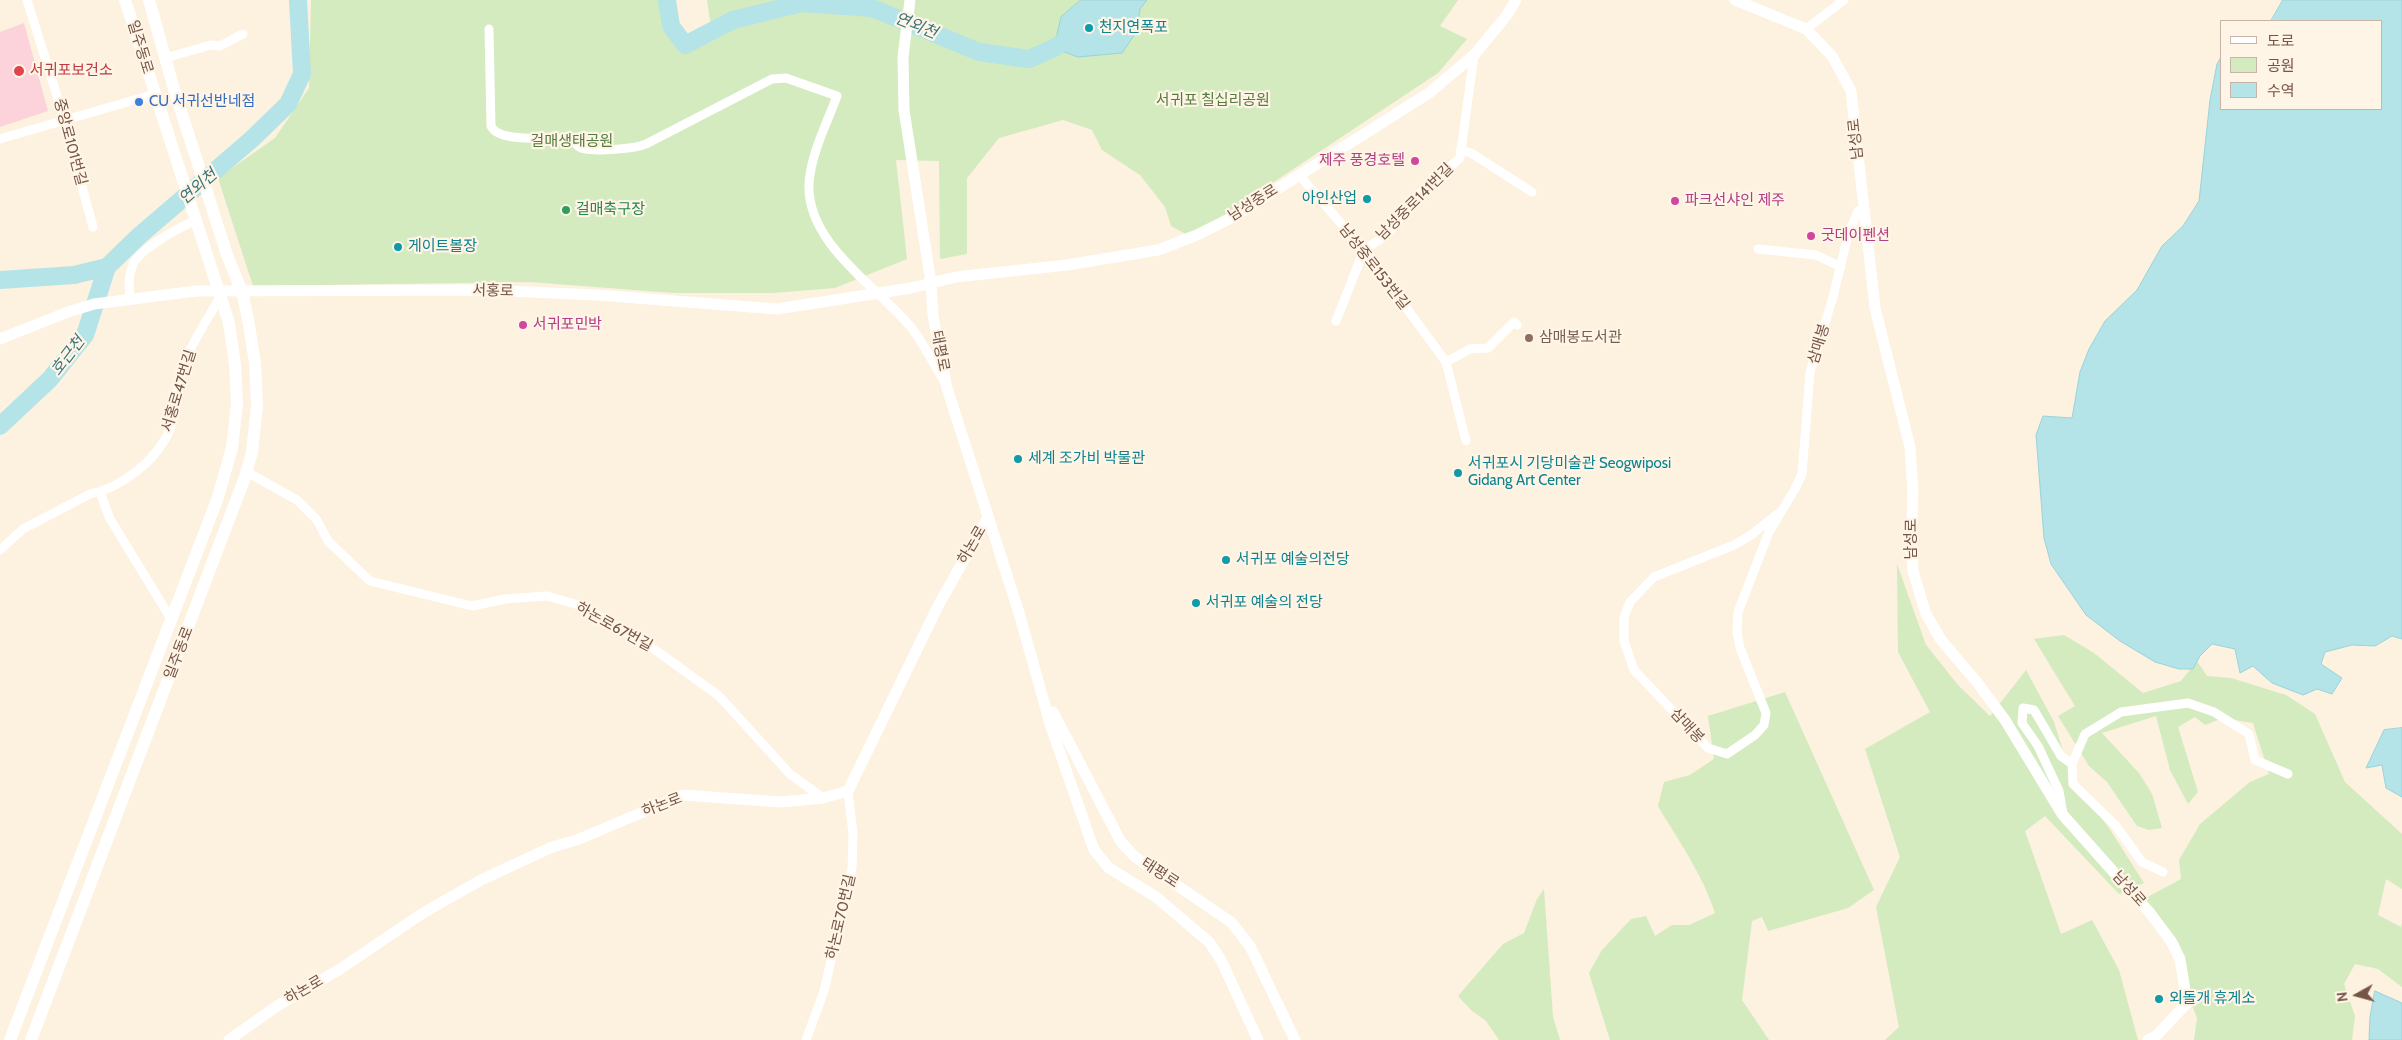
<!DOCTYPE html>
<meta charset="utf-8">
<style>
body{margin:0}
#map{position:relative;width:2402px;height:1040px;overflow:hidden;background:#fdf1e0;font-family:Cabin,"Noto Sans KR",sans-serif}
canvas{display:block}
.legend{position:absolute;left:2220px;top:20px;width:162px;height:90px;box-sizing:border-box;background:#fff5e7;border:1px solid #c8b5a7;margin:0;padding:6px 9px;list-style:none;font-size:15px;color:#755546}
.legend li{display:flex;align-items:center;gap:10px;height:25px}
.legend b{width:25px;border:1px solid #c8b5a7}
.north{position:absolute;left:2332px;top:970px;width:50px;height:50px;-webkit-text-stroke:4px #fff5e7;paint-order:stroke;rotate:263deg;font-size:14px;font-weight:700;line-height:20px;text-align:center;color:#755546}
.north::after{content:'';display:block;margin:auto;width:18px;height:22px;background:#755546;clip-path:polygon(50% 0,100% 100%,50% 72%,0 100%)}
</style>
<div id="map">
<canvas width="2402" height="1040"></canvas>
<ul class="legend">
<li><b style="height:6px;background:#fff"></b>도로</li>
<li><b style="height:14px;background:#d3ebbe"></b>공원</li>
<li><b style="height:14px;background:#b4e3e8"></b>수역</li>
</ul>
<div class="north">N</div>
</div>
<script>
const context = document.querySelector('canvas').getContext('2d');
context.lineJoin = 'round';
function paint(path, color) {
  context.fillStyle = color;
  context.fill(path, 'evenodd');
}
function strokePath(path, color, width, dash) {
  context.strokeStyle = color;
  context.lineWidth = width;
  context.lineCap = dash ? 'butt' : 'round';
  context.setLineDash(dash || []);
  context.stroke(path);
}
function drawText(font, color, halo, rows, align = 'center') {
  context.font = font + ' Cabin,"Noto Sans KR",sans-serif';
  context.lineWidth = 4.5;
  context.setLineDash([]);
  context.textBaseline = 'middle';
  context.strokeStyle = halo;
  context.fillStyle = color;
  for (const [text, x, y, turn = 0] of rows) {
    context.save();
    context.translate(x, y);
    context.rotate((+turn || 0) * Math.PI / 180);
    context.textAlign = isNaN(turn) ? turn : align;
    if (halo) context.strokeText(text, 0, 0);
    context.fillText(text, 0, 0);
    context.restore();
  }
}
paint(new Path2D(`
 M24 23 48 111 0 127V32Z`), '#fcd3da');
paint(new Path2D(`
 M311 0H663L682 50 713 41 707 0H1081L1061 17 1137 31 1140 9 1147 0H1458L1440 26 1467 39 1438 73 1191 237 1171 226 1165 207 1140 175 1102 150 1092 130 1063 120 999 138 967 178V254L940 259 939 161 896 160 907 259 835 288 773 293H674L530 282 253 286 218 178 275 138 309 88Z
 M1897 564 1926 645 1958 685 1990 716 2026 670 2054 722 2072 779 2109 828 2144 883 2119 894 2045 816 2025 831 2061 934 2092 920 2119 970 2138 1040H1885L1899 1027 1876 907 1900 857 1865 749 1930 712 1898 652Z
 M2064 635 2094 653 2143 693 2181 681 2197 661 2207 676 2231 678 2286 695 2315 714 2345 782 2402 834V889L2386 879 2378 915 2401 927 2402 922V987L2378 969 2355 964 2344 984 2355 1016 2352 1040H2194L2197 1018 2186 990 2179 943 2144 899 2181 879 2179 860 2200 824 2250 782 2269 774 2253 723 2223 718 2205 725 2195 717 2178 727 2198 792 2188 804 2170 770 2156 716 2102 733 2139 773 2152 794 2162 828 2149 830 2137 826 2107 782 2089 766 2058 716 2075 706 2034 639Z
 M1785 692 1874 890 1848 908 1768 931 1762 917 1752 921 1742 1000 1769 1040H1610L1589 973 1602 950 1631 919 1646 916 1655 936 1672 925H1689L1715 913C1703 875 1678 840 1658 806L1664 782 1690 775 1714 759 1708 716Z
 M1544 889 1553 1017 1560 1040H1499L1486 1021 1471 1010 1458 996 1503 944 1524 933 1537 899Z`), '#d3ebbe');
const water = new Path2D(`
 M1081 0H1147L1140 9 1137 31 1122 53 1078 57 1054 48 1061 17Z
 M2283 0H2402V639L2392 636 2375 646 2352 645 2325 652 2321 664 2342 678 2332 694 2317 689 2303 695 2272 683 2253 666 2240 673 2235 649 2212 644 2200 656 2193 669H2179L2155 662 2120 641 2086 615 2051 564 2044 538 2036 435 2043 416 2072 418 2080 372 2089 349 2105 321 2137 290 2162 246 2183 226 2199 201 2210 100 2217 64 2221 57V109H2381V21H2271Z
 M2402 728V797L2386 788 2382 765 2366 768 2384 730Z
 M2375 991 2402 1003V1040H2369L2370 1017Z`);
paint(water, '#b4e3e8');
strokePath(water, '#99d3da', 1);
strokePath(new Path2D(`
 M667 0 671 26 685 45 733 20 802 3 872 8 979 52 1029 59 1054 48 1074 35
 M0 280 74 275 107 267 139 236 252 139 288 104 302 74 298 0
 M0 426 50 379 85 335 107 267`), '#b4e3e8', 18);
strokePath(new Path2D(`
 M27 0 62 112 93 227
 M489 29 491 126C499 144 551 136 569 139 574 140 576 146 581 148 593 152 635 149 646 144L772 79 786 78 837 96C827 123 811 154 809 183 806 243 876 286 910 326 924 343 932 362 944 381
 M1806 29 1844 0
 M165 58 211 45 220 46 243 34
 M0 139 155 94
 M1460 150 1471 153 1532 192
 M1299 175 1364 250 1446 362 1466 441
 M1758 249 1816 255 1841 267
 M130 299C129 286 128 276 133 264 140 249 181 226 197 220
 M1336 321 1364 250 1388 234 1419 194 1460 158 1474 55
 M1446 362 1470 349 1488 348 1514 322 1517 325
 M247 472 297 500 317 520 328 541 370 581 472 606 505 599 547 596 582 606 654 649 719 696 790 774 823 798
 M100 492 109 517 171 619
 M1780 512 1751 535 1734 545 1654 577 1630 602 1624 617V641L1634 670 1708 748 1727 754 1755 735 1764 725 1766 713 1740 648 1737 632 1738 612 1769 532 1795 489 1802 474 1810 372 1833 297 1848 235 1858 211 1863 210
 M0 550 23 529 90 494C122 488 158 459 170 429 178 409 176 385 183 366 193 340 208 319 221 295
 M2063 814 2059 791 2038 746 2022 723 2023 708 2034 710 2061 756 2072 764
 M2163 872 2142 862 2116 826 2073 784 2072 764 2085 734 2121 712 2188 703 2214 712 2249 734 2255 760 2288 774
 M806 1040 824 991 852 869 853 834 848 791`), '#fff', 9);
strokePath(new Path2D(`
 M910 0 903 57 904 110 931 283 933 316 947 388 1019 613 1051 727 1094 850 1109 868 1156 897 1209 942 1221 960 1258 1040
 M1735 0 1806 29 1832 56 1851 91 1875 308 1910 447 1913 492 1911 546 1913 571 1926 614 1941 640 1976 681 2005 720 2062 814 2150 913 2171 941 2180 959 2187 1003 2156 1036 2148 1040
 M0 339 68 312 94 304 196 291 483 290 598 295 777 309 911 288 956 277 1067 265 1158 250 1197 235 1233 217 1429 93 1474 55 1507 15 1516 0
 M1053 712 1121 842 1135 857 1231 922 1250 946 1295 1040
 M229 1040 277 1006 340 969 423 913 481 880 552 847 577 840 683 795 781 802 823 798 848 791 938 606 987 519`), '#fff', 11);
strokePath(new Path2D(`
 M10 1040 217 500 232 448 237 404 235 365 229 323 125 0
 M31 1040 245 477 252 452 257 405 255 363 248 319 242 292 227 255 174 89 149 0`), '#fff', 12);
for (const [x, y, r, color] of [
 [1089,28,5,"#0f9aa8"],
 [19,71,6,"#e0444e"],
 [139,102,5,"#3f7fe0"],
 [1415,161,5,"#d1479c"],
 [1367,199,5,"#0f9aa8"],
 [1675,201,5,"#d1479c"],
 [566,210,5,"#2e9e5b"],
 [1811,236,5,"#d1479c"],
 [398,247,5,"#0f9aa8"],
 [523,325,5,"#d1479c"],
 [1529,338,5,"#8d6e63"],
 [1018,459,5,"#0f9aa8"],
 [1458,473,5,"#0f9aa8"],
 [1226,560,5,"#0f9aa8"],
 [1196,603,5,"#0f9aa8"],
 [2159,999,5,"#0f9aa8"]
]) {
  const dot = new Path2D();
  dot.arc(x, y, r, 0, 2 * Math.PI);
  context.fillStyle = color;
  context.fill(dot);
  strokePath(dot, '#fff5e7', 2);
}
drawText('15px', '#0d838f', '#fff5e7', [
 ["천지연폭포",1099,28],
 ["아인산업",1357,199,"right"],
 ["게이트볼장",408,247],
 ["세계 조가비 박물관",1028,459],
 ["서귀포시 기당미술관 Seogwiposi",1468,464],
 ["Gidang Art Center",1468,481],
 ["서귀포 예술의전당",1236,560],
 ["서귀포 예술의 전당",1206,603],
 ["외돌개 휴게소",2169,999]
], 'left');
drawText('15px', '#755546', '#fff5e7', [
 ["일주동로",140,47,73],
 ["남성로",1856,139,-96],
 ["중앙로101번길",70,142,75],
 ["남성중로141번길",1415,202,-45],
 ["남성중로",1253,203,-32],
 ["남성중로153번길",1374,267,52],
 ["서홍로",493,291,1],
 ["삼매봉",1819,344,-73],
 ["태평로",940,351,79],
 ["서홍로47번길",179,391,-73],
 ["남성로",1912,539,-90],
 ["하논로",972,545,-60],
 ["하논로67번길",614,627,29],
 ["일주동로",179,653,-69],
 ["삼매봉",1687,726,47],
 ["하논로",662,805,-21],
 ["태평로",1160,873,33],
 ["남성로",2129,889,48],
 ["하논로70번길",841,917,-77],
 ["하논로",304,990,-30]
]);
drawText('15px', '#be3a42', '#fff5e7', [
 ["서귀포보건소",30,71]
], 'left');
drawText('15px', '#537c3d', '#fff5e7', [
 ["서귀포 칠십리공원",1213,101],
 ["걸매생태공원",572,142]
]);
drawText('15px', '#366cbe', '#fff5e7', [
 ["CU 서귀선반네점",149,102]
], 'left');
drawText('15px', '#b23c85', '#fff5e7', [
 ["제주 풍경호텔",1405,161,"right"],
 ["파크선샤인 제주",1685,201],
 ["굿데이펜션",1821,236],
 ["서귀포민박",533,325]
], 'left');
drawText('15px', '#27864d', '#fff5e7', [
 ["걸매축구장",576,210]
], 'left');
drawText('15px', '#785e54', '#fff5e7', [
 ["삼매봉도서관",1539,338]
], 'left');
drawText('italic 16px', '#3a747c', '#fff5e7', [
 ["연외천",916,26,22],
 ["연외천",198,187,-41],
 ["호근천",68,356,-53]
]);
</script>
